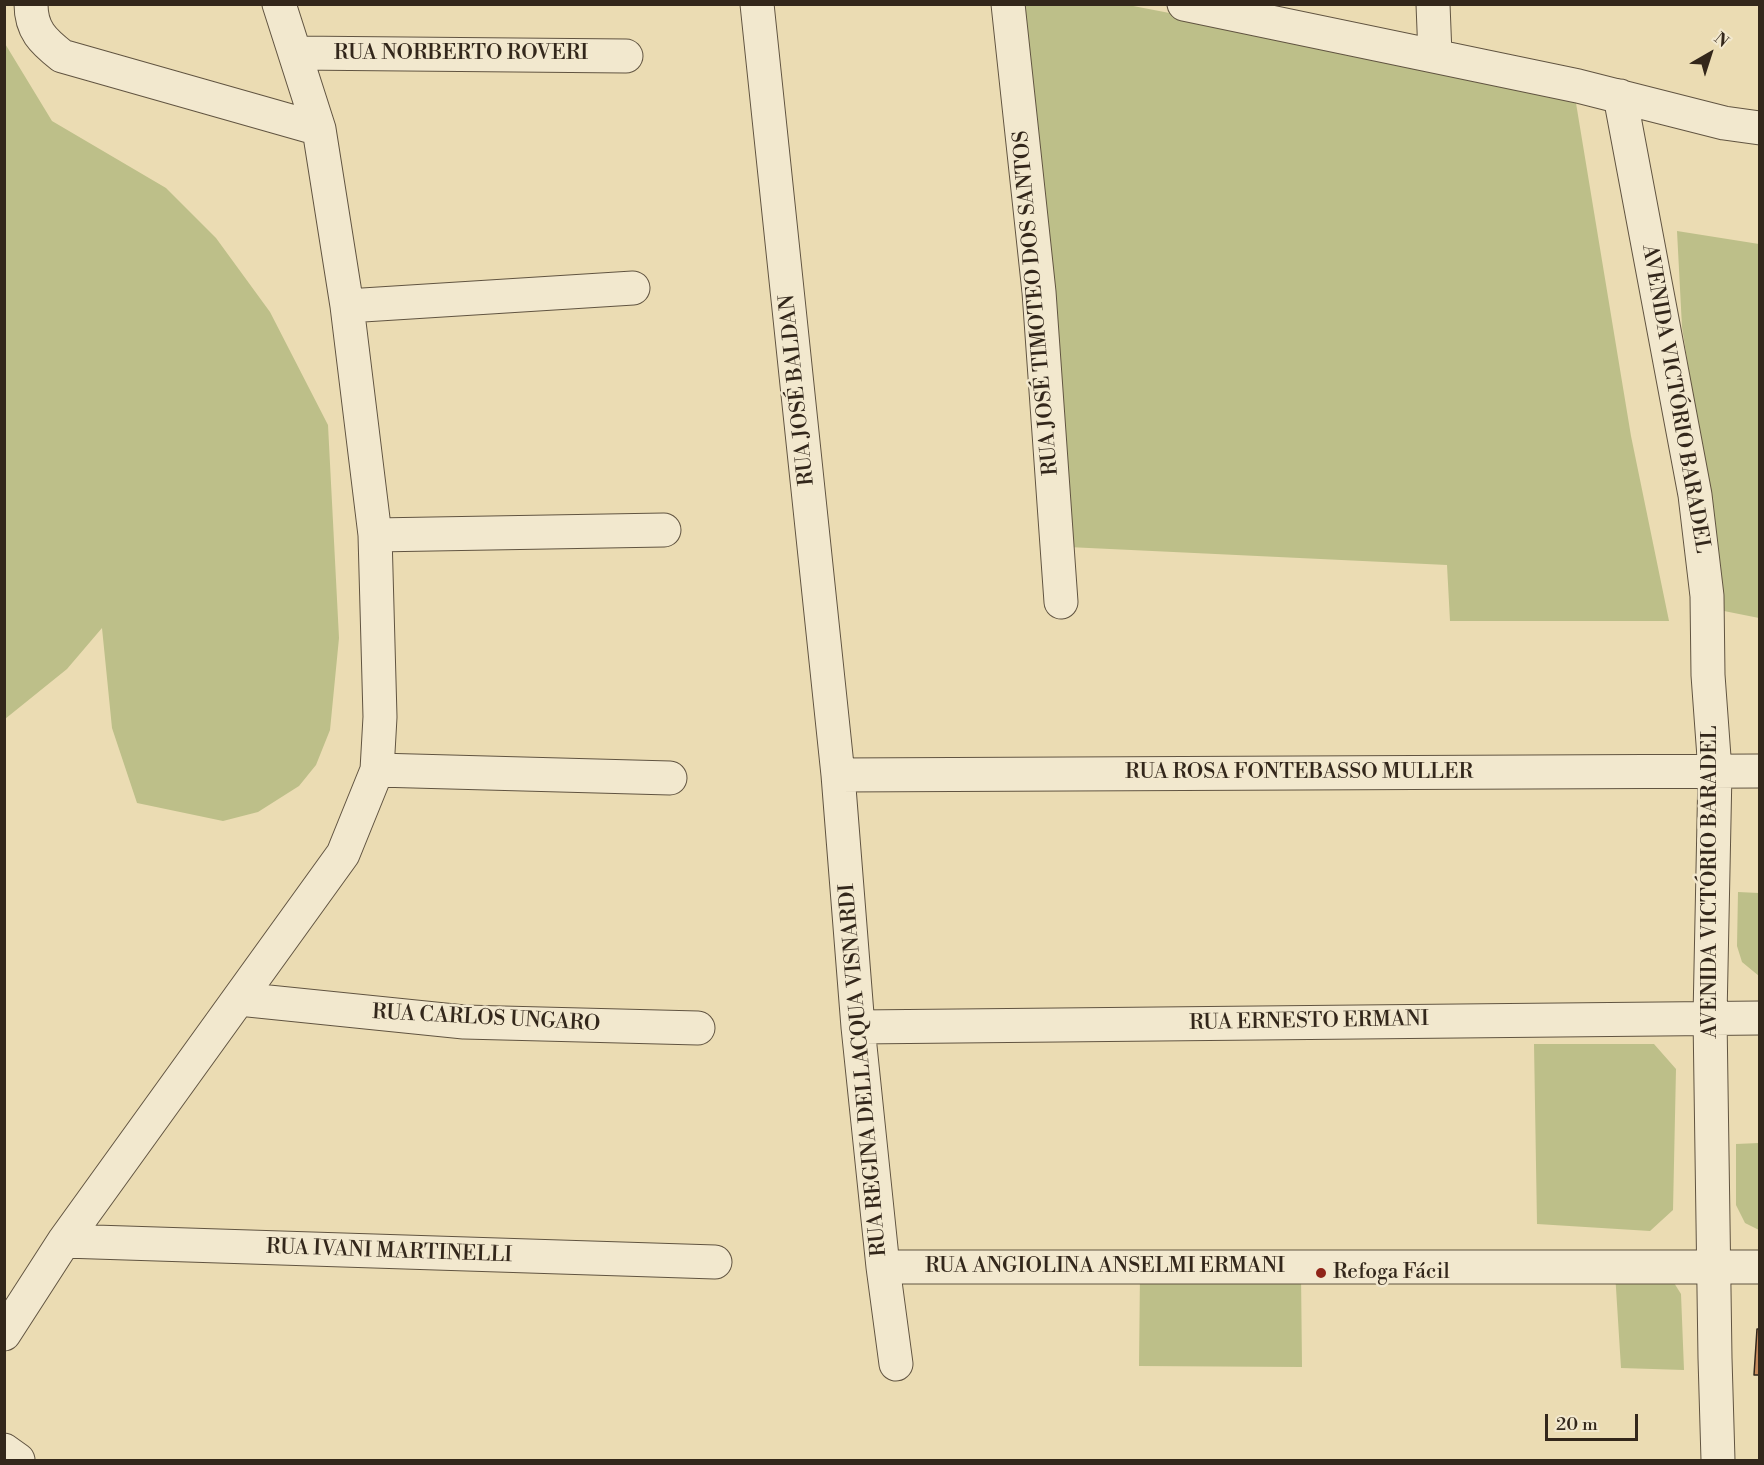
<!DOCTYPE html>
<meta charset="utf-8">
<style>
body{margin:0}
#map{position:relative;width:1764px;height:1465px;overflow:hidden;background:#ebdcb3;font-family:"Libre Bodoni",serif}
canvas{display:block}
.frame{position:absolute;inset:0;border:6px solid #33271b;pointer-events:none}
.north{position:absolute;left:1680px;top:24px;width:60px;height:60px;-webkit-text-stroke:4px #f2e8ce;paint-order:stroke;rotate:39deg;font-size:16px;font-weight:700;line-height:24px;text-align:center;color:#33271b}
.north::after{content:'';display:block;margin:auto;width:21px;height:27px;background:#33271b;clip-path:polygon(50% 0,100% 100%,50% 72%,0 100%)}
.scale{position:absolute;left:1545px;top:1414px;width:93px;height:27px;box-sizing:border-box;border:3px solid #33271b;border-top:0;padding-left:8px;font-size:18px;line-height:21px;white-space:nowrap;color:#33271b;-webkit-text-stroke:4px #f2e8ce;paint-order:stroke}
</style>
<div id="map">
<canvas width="1764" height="1465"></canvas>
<div class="frame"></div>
<div class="north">N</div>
<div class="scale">20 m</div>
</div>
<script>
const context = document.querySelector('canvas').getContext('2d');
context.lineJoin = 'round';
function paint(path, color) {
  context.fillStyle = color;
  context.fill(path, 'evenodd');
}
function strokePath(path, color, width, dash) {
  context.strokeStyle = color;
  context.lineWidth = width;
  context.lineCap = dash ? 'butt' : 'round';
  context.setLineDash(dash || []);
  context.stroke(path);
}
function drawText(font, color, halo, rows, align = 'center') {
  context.font = font + ' "Libre Bodoni",serif';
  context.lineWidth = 5;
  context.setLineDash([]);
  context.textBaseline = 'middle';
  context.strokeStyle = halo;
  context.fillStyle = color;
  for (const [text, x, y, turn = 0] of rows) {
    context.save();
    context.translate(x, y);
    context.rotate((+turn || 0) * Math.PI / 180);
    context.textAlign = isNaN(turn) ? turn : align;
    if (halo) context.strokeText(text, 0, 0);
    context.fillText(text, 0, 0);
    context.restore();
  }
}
paint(new Path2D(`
 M1020 5H1128L1574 91 1631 436 1669 621H1450L1447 565 1068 547Z
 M4 42 52 121 166 188 216 238 270 312 328 425 339 638 330 730 316 765 299 786 258 812 223 821 137 803 112 728 102 628 67 669 5 719Z
 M1677 231 1759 244V618L1719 610 1708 494 1682 327Z
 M1738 892 1759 893V976L1742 962 1737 946Z
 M1534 1044H1654L1676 1069 1673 1210 1650 1231 1537 1224Z
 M1759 1143H1760L1759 1230 1745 1223 1736 1205V1144Z
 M1140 1272 1301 1273 1302 1367 1139 1366Z
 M1615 1272 1671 1278 1681 1294 1684 1370 1621 1368Z`), '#bdbf89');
const building = new Path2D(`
 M1757 1329H1760V1375H1754Z`);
paint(building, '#c88c5e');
strokePath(building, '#33271b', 1.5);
const minor = new Path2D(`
 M31 4C31 30 43 41 62 56L319 129
 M757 4 838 775 858 1027 883 1267 896 1364
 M1008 4 1039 292 1061 602
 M1184 4 1578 86 1724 123 1760 128
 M1433 4 1435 55
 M295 53 626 56
 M1620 96 1695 495 1707 596 1708 675 1715 771 1710 1017 1715 1358 1718 1460
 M347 306 633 288
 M375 535 664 530
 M377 770 670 778
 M838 775 1760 771
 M239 999 464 1022 698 1028
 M858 1027 1760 1018
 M64 1241 715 1262
 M883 1267H1760
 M4 1334 64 1241 343 854 377 770 380 717 375 535 347 306 319 129 279 4
 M4 1450 18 1460`);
strokePath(minor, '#615441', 35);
strokePath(minor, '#f2e8ce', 33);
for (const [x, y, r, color] of [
 [1321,1273,6,"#8f2418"]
]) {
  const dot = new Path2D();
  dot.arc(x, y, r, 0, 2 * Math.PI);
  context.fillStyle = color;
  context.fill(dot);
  strokePath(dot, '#f2e8ce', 2);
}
drawText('21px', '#33271b', '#f2e8ce', [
 ["RUA NORBERTO ROVERI",461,54],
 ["RUA JOSÉ TIMOTEO DOS SANTOS",1037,303,-95],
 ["RUA JOSÉ BALDAN",798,390,-96],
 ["AVENIDA VICTÓRIO BARADEL",1675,399,80],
 ["RUA ROSA FONTEBASSO MULLER",1299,773],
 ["AVENIDA VICTÓRIO BARADEL",1711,882,-90],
 ["RUA CARLOS UNGARO",486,1019,3],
 ["RUA ERNESTO ERMANI",1309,1022,-1],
 ["RUA REGINA DELLACQUA VISNARDI",864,1070,-95],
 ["RUA IVANI MARTINELLI",389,1252,2],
 ["RUA ANGIOLINA ANSELMI ERMANI",1105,1267]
]);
drawText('21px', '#33271b', '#f2e8ce', [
 ["Refoga Fácil",1333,1273]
], 'left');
</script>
